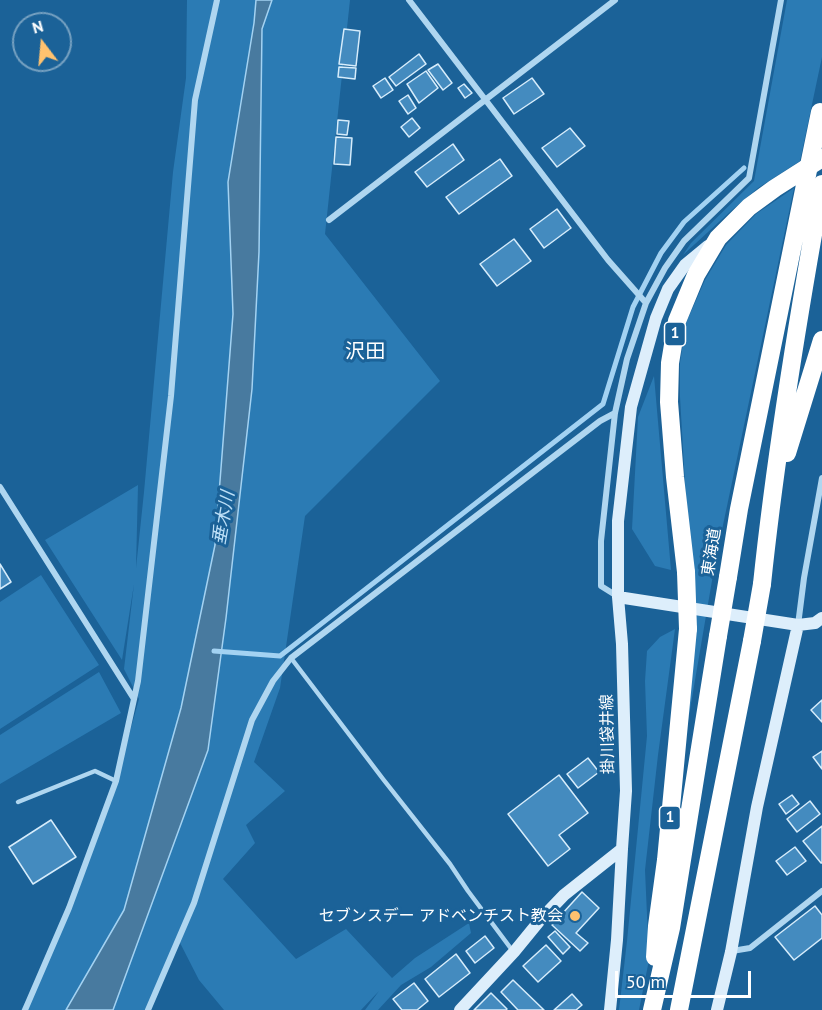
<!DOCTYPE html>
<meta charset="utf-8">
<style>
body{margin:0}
#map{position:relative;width:822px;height:1010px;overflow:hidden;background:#1b6298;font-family:"PT Sans",sans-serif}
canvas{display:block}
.north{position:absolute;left:12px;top:12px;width:60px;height:60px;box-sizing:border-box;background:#1b6298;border:2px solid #76a1c1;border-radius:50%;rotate:344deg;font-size:16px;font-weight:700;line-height:24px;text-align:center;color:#fff}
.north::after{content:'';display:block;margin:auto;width:21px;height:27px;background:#ffc26f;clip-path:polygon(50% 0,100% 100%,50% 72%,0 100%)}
.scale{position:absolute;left:615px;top:971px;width:136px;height:27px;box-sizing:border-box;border:3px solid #fff;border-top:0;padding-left:8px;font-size:18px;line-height:21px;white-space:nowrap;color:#fff;-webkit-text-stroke:4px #1b6298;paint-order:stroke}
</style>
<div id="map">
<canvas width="822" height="1010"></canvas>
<div class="north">N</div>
<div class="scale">50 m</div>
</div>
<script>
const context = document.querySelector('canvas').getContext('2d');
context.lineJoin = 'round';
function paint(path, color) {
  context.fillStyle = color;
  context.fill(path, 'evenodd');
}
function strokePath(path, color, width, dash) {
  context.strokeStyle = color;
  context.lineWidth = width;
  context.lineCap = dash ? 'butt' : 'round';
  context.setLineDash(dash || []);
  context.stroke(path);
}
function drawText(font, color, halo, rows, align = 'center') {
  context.font = font + ' "PT Sans","Noto Sans JP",sans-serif';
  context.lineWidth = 6;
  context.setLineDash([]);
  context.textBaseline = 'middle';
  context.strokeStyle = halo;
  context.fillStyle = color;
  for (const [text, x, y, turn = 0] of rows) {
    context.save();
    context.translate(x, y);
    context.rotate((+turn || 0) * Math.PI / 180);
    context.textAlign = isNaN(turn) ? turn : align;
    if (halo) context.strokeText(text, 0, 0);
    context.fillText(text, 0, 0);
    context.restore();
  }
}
paint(new Path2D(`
 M187 0H350L325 234 440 381 305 516 280 688 254 762 285 791 246 825 255 843 223 879 296 959 346 929 392 978 415 958 469 923 471 933 431 967 401 985 378 1010H365L379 991 361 1010H224L199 980 178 939 147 1010H21L40 976 116 782 139 699 124 669 134 584 122 660 45 540 138 485 136 568 144 492 173 172 186 78Z
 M787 0H822V57L800 161 758 188 732 210 683 255 691 243 754 181Z
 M794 188 715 563 678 780 687 518 680 397V363L686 323 705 280 726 245 756 214Z
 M654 376 671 570 655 566 632 529 638 417Z
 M41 575 99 665 0 729V602Z
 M675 629 658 755 645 870 649 960 639 1010H619L627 941 647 736 645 681 647 651 660 637Z
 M99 672 121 713 0 784V735Z`), '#2b7bb4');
const water = new Path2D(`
 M256 0H272L262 29 259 252 252 389 226 618 208 750 113 1010H66L124 910 181 708 215 545 233 314 228 182 254 23Z`);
paint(water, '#487a9f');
strokePath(water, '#a3d2f2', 1.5);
strokePath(new Path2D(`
 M214 651 280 656 603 404 633 307 661 253 684 222 744 168`), '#a3d2f2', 5);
const building = new Path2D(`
 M344 29 360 31 356 66 339 64Z
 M419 54 426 64 396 86 389 77Z
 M438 64 452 83 443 90 428 70Z
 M339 67 356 68 355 79 338 77Z
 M426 71 438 88 419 103 407 84Z
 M385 78 393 90 381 98 373 86Z
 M532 78 544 94 514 114 503 98Z
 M464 84 472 93 465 98 458 88Z
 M408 95 416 108 408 114 399 101Z
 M412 118 420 128 409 137 401 127Z
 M338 120 349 121 347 135 337 134Z
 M570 128 585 146 557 167 542 148Z
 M336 137 352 138 350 165 334 164Z
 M453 144 464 160 427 187 415 172Z
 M500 159 512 176 459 214 446 197Z
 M557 209 571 228 544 248 530 229Z
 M514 239 531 261 497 286 480 264Z
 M0 564 11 582 0 589Z
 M822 700V722L811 710Z
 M822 751V769L813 757Z
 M588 758 599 772 578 788 567 774Z
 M559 775 588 813 559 835 570 849 548 866 508 814Z
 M792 795 799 804 786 814 779 804Z
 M810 801 820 814 797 832 787 819Z
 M51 820 76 857 33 884 9 847Z
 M822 826V863H821L803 841Z
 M795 847 806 861 787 875 776 861Z
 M582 892 599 908 576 933 588 943 580 951 552 925Z
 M815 906 822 915V938L794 960 775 937Z
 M555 931 570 947 563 954 548 937Z
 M485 936 494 948 475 963 466 951Z
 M546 945 561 961 538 982 523 966Z
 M456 954 470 973 439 997 425 979Z
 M513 980 544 1010H518L501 992Z
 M414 983 428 1001 417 1010H402L393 999Z
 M491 993 507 1009 506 1010H474Z
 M572 994 582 1005 576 1010H554Z`);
paint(building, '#448bbf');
strokePath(building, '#d6ecfb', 1.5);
strokePath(new Path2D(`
 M291 658 383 779 450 864 468 891 512 950
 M18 802 95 771 116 781`), '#afd6f0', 4.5);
strokePath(new Path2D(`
 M409 0 608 260 646 303
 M329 220 615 0
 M0 487 134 699
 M617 596 601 586V541L615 413 627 359 646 303 665 268 684 241 749 178 781 0
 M798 625 804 578 822 478
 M732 951 750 948 822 891
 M25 1010 69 908 116 781 138 681 171 396 195 100 217 0
 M148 1010 194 903 252 720 273 681 291 658 600 421 615 413`), '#afd6f0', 6);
strokePath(new Path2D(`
 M618 597 798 625 815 623 822 618
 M460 1010 514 952 541 919 564 895 622 849
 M610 1010 617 940 622 849 626 791 622 644 618 597V521L631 407 656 318 668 289 685 265 708 246
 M717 1010 731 952 757 807 798 625`), '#ddeefb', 12);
strokePath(new Path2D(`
 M787 453 822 340
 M686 572 675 477 669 402 670 363 677 321 696 275 718 238 749 207 775 188 822 158
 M728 577 739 509 805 185
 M762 584C776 450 798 317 822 184
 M655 957 657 926 666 860 688 629
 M652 1010 671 928 718 636
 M679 1010 752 641`), '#fff', 18);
strokePath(new Path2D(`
 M805 185 820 112
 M686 572 688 629
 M718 636 728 577
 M752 641 762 584`), '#fff', 18);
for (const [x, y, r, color] of [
 [575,916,6,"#ffc26f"]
]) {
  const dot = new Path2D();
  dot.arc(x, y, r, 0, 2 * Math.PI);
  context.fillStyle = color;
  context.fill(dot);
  strokePath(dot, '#1b6298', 2);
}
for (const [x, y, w] of [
 [675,334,21],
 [670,818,21]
]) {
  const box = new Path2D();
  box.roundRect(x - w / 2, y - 12, w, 24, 4.5);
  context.fillStyle = '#1b6298';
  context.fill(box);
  strokePath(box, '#fff', 1.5);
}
drawText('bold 15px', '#fff', null, [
 ["1",675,334],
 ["1",670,818]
]);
drawText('16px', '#fff', '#1b6298', [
 ["東海道",712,552,-81],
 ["掛川袋井線",608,734,-91]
]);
drawText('16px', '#fff', '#1b6298', [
 ["セブンスデー アドベンチスト教会",563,916]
], 'right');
drawText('italic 18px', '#bcdff7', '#1b6298', [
 ["垂木川",224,518,-80]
]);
drawText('20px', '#fff', '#1b6298', [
 ["沢田",365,352]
]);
</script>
